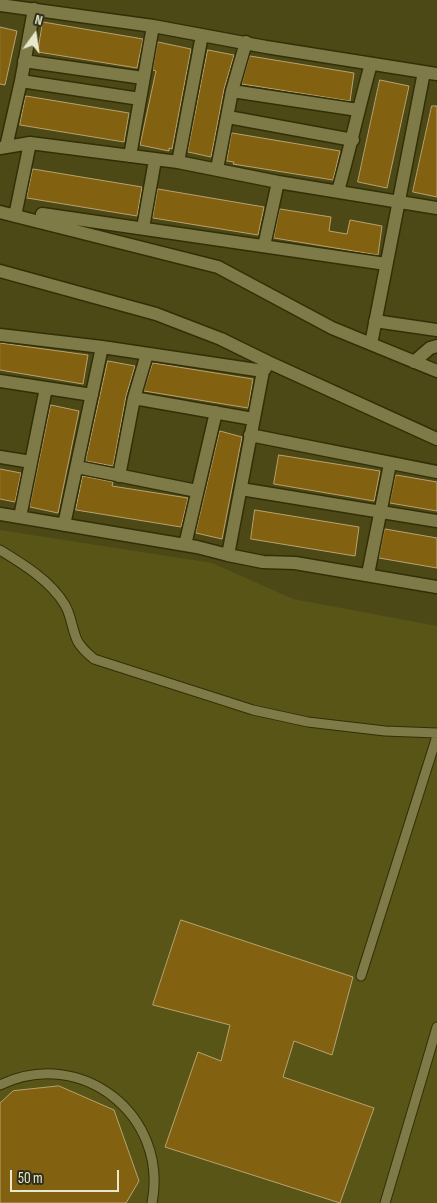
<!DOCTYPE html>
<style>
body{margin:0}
#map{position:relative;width:437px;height:1203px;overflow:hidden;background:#4d4916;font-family:"Sofia Sans Condensed",sans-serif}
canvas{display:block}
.north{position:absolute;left:10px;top:10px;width:50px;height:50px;-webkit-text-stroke:4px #302f19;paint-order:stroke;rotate:14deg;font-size:14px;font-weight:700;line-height:20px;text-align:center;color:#e9e8cd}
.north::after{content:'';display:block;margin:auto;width:18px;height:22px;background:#e9e8cd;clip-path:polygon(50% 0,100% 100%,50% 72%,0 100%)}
.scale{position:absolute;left:10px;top:1170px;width:109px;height:22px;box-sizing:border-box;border:2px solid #e9e8cd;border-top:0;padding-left:6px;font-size:15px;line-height:18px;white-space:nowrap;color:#e9e8cd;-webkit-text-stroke:4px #302f19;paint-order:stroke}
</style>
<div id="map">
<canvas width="437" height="1203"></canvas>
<div class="north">N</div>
<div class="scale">50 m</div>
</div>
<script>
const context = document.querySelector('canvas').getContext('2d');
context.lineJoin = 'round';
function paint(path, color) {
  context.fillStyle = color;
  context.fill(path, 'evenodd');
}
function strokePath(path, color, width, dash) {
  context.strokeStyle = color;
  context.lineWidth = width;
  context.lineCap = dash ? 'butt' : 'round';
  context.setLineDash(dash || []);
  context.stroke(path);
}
paint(new Path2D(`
 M0 530 212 563 293 599 437 626V1203H0Z`), '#595517');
const building = new Path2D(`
 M43 22 143 39 137 68 38 52Z
 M0 27 17 31 5 85 0 84Z
 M158 42 191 49 172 149 169 148V151L140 145 156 71 153 70Z
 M208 50 234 55 224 89 211 157 188 152Z
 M250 56 354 73 350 101 242 84Z
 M380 80 409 86 387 188 358 182Z
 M26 96 129 113 124 142 20 125Z
 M432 106H437V197L413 192Z
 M232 133 340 151 333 180 233 164 234 162 227 161Z
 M33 169 142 187 137 216 27 198Z
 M158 189 264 207 258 235 153 218Z
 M280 209 331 217 329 231 347 234 350 220 382 226 378 255 274 238Z
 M0 343 88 355 83 384 0 370Z
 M108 361 135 366 126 396 113 466 86 461Z
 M153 363 253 379 248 408 144 391Z
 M51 405 79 411 58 513 30 507Z
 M220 431 242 437 222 539 196 533Z
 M279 455 380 471 374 501 274 484Z
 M0 469 21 473 15 502 0 499Z
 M396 475 437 482V511L390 503Z
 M83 476 113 482 112 486 188 498 181 527 76 510Z
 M255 510 359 527 355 556 251 539Z
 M385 529 437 538V568L379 558Z
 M181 920 353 977 332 1055 294 1041 283 1077 374 1108 340 1203 165 1147 198 1052 221 1061 230 1025 153 1005Z
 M59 1086 114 1110 139 1181 126 1203H0V1103L13 1091Z`);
paint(building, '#826210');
strokePath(building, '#b9a271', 1);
const service = new Path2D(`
 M0 550C23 564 51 581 65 605 72 617 72 631 78 642 82 649 88 654 94 659L253 710 308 722 385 731 437 733
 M361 976 437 736
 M0 1085C81 1046 169 1115 152 1203
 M385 1203 437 1027`);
const minor = new Path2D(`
 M0 5 153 26 266 47 437 74
 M24 61 143 78
 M21 81 140 99
 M232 91 358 110
 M228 117 353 140
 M6 147 21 81 34 9
 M0 148 30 143 178 162 278 182 437 208
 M130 156 153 26
 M178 162 202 35
 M217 169 232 91 246 42
 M338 191C350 149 359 106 371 64
 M0 212 218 267 332 328 437 371
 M42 214 386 264
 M15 216 30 143
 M143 228 155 160
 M264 246 278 182
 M0 271 156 314 221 339 268 362
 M375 321 437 330
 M0 335 102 347 263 371 228 555
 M371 344 424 72
 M414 362 430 348 437 346
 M265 369 268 362 437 439
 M0 381 92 395
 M134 398 253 419
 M250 435 437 472
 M0 457 31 462
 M77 467 197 491
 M119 476 134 398 147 354
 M241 489 437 521
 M0 514 197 547 228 555 263 562 295 563 437 587
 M20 517 46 388
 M64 525 102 347
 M185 545 216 412
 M368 574 390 464`);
strokePath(service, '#322f07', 11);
strokePath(minor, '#322f07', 15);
strokePath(service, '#7e7b48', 9);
strokePath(minor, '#7e7b48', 12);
</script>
